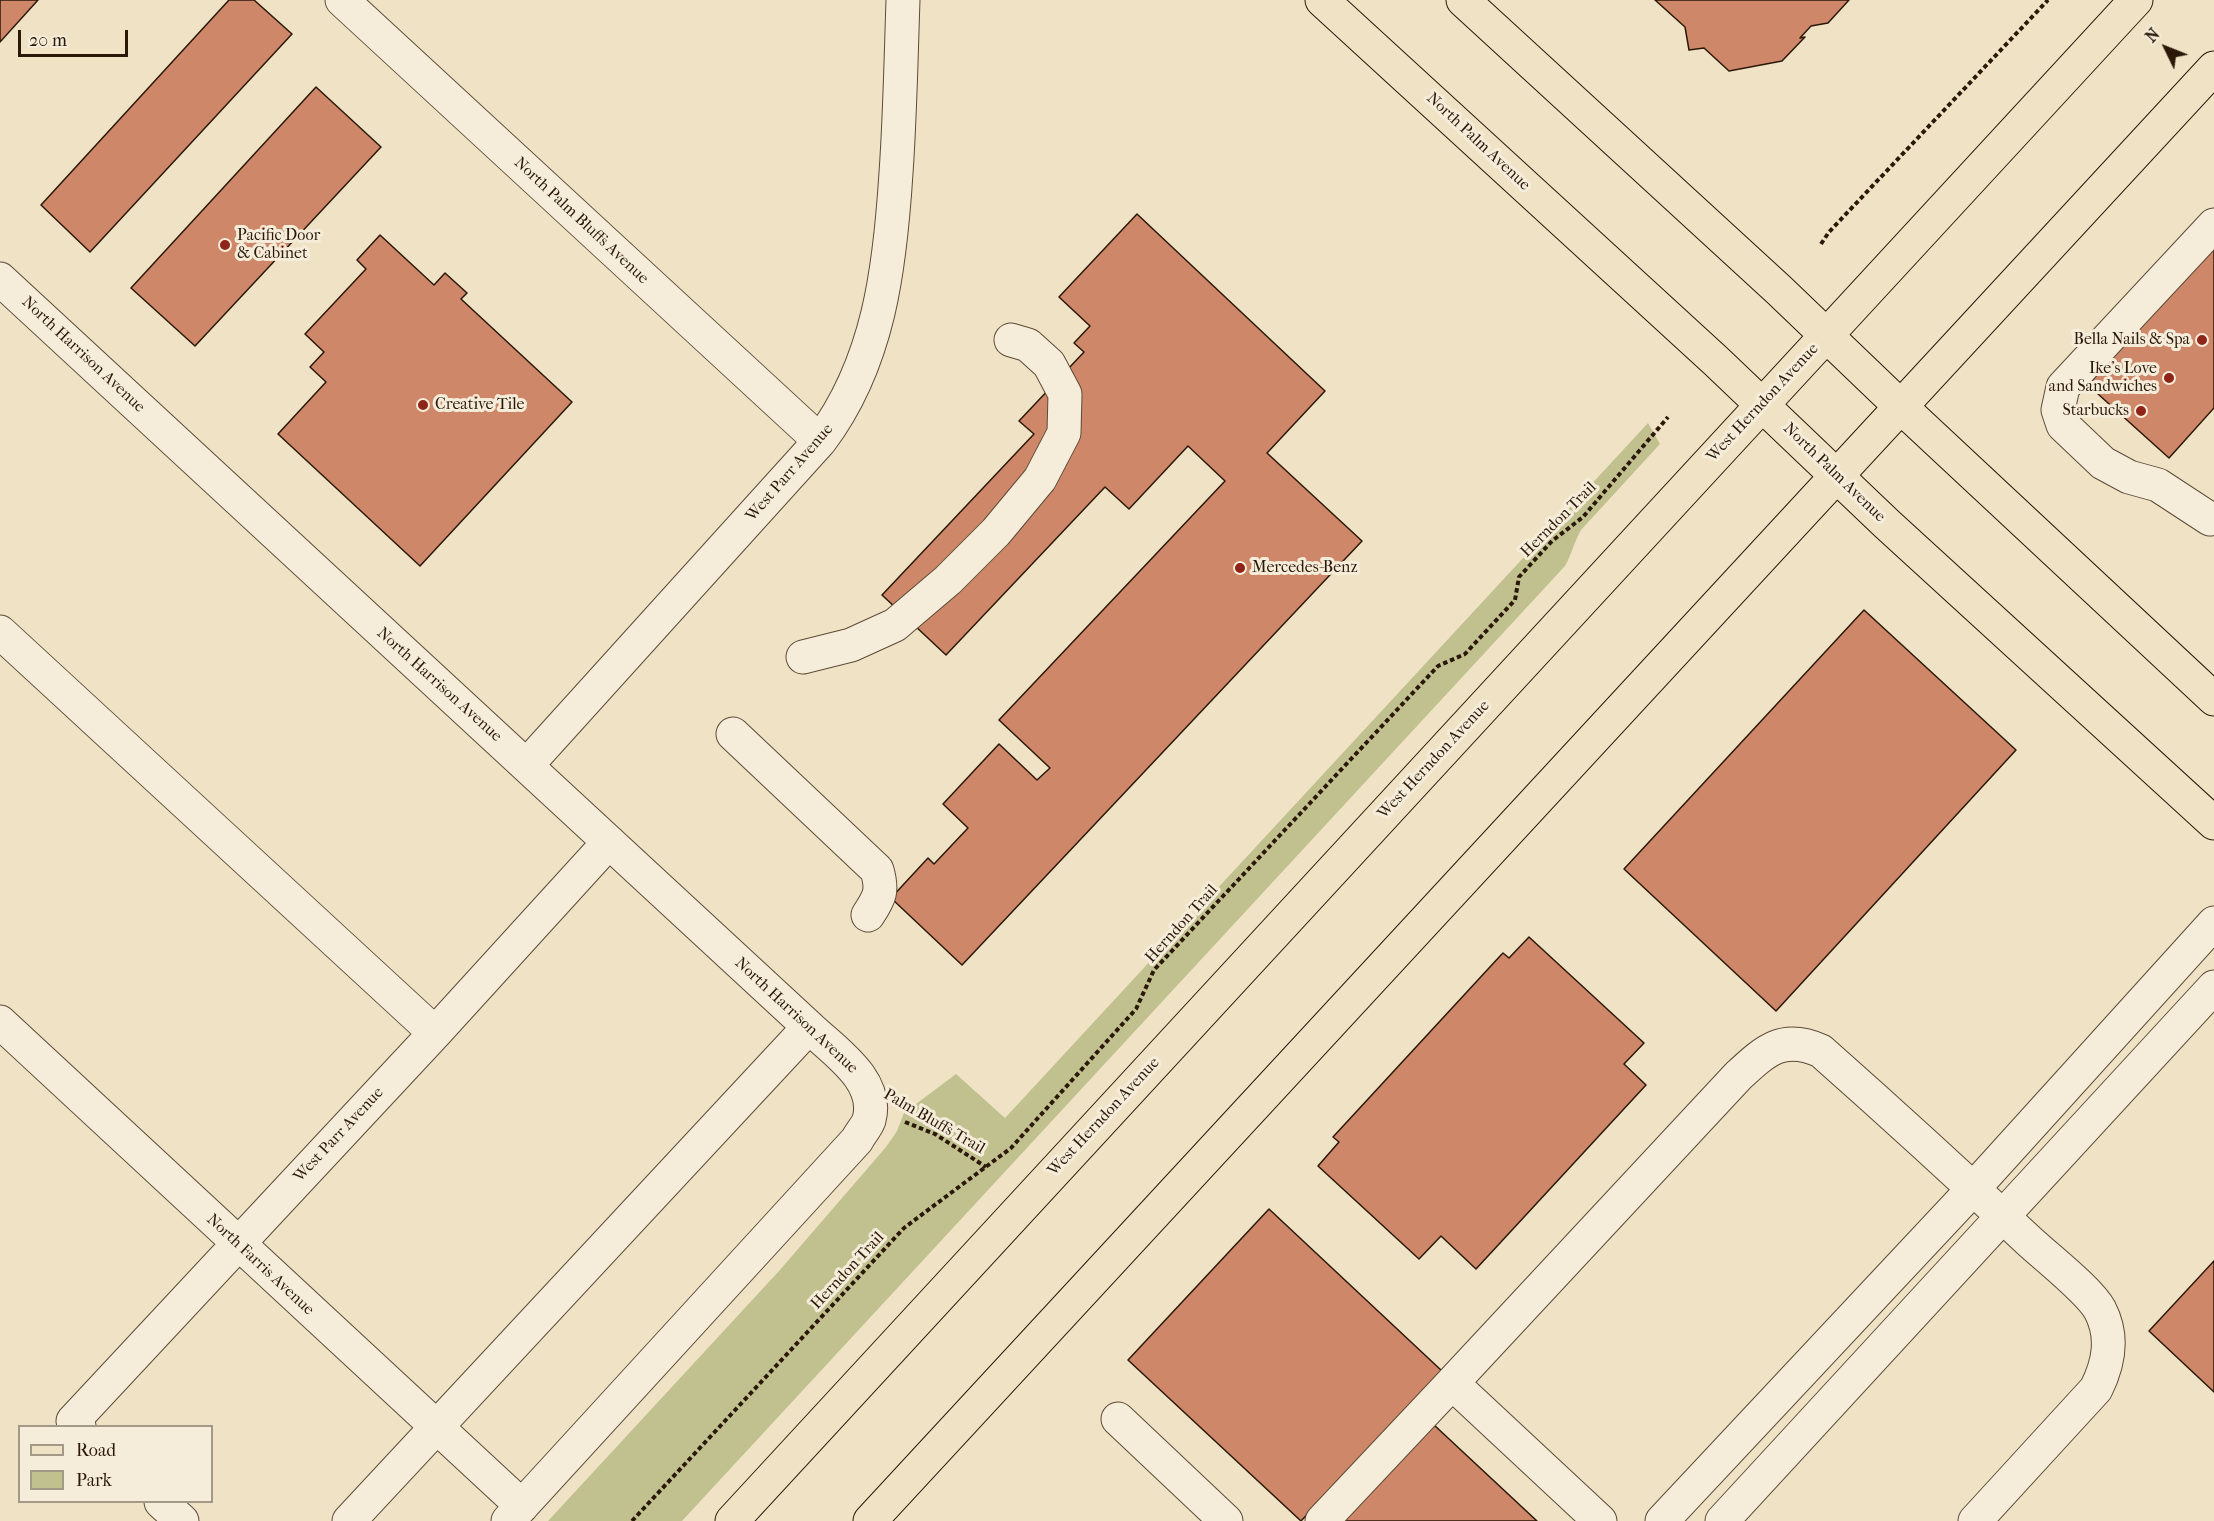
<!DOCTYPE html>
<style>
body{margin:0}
#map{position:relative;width:2214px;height:1521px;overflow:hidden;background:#f0e3c5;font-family:"IM FELL French Canon",serif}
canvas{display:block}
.legend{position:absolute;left:18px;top:1425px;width:195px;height:78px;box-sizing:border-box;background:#f5edd9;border:2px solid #a49886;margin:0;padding:8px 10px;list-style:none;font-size:18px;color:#2b1809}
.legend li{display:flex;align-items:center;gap:12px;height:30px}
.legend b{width:30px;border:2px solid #a49886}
.north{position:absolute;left:2136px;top:18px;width:60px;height:60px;-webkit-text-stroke:4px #f5edd9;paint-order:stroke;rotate:313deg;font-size:16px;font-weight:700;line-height:24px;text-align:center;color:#2b1809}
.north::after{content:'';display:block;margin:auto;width:21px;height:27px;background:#2b1809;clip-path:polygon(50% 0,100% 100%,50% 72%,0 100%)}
.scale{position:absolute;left:18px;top:30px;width:110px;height:27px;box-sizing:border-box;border:3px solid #2b1809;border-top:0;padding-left:8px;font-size:18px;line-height:21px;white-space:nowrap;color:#2b1809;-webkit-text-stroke:4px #f5edd9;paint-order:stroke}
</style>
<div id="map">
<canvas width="2214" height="1521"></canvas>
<ul class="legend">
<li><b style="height:8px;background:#f0e3c5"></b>Road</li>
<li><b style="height:16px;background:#c1c190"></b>Park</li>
</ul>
<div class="north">N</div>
<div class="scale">20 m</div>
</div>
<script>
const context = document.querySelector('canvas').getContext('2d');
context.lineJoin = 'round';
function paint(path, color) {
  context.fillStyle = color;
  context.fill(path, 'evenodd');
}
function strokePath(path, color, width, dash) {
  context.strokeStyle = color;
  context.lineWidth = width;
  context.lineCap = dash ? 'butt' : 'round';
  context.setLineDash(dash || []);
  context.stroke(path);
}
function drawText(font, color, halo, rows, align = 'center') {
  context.font = font + ' "IM FELL French Canon",serif';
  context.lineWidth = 6;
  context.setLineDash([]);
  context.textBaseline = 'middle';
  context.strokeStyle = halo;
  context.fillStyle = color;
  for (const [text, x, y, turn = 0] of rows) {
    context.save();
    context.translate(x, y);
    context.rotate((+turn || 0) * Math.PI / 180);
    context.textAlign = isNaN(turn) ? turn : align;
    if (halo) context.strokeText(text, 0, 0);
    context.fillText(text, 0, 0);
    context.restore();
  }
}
paint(new Path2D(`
 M1648 423 1660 444 1581 530C1574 542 1572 554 1565 566L682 1521H548L779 1271 886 1147 897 1131 904 1113 956 1074 1005 1118Z`), '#c1c190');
const building = new Path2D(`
 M0 0H38L0 42Z
 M229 0H254L292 34 90 252 41 205Z
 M1655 0H1849L1828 23 1811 26 1800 38 1805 37 1782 61 1729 71 1704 48 1689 50 1685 27Z
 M316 87 381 147 195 346 131 288Z
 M1137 214 1325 391 1267 453 1362 541 962 965 891 898 928 858 934 864 968 828 943 804 999 744 1037 780 1050 768 999 720 1225 481 1188 446 1129 509 1105 487 946 655 882 595 1034 434 1019 421 1084 352 1074 343 1090 326 1059 297Z
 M380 235 434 285 445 273 467 293 461 299 572 402 420 566 278 434 326 382 310 367 324 352 305 334 366 269 357 260Z
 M2214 245V408L2169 458 2088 385Z
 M1864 610 2016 750 1776 1011 1624 869Z
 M1529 937 1644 1043 1624 1064 1646 1085 1476 1269 1441 1236 1419 1259 1318 1166 1339 1142 1333 1137 1501 955 1503 953 1509 958Z
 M1269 1209 1442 1371 1301 1521 1128 1360Z
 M2214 1261V1392L2149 1331Z
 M1433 1424 1537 1521H1342Z`);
paint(building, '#ce8769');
strokePath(building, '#2b1809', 1.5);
const minor = new Path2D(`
 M342 0 820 441
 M0 279 809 1027C834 1051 880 1080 869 1120 867 1126 860 1134 857 1140L508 1521
 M2210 519 2158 485 2129 477 2103 463 2063 425 2058 410 2063 387 2214 225
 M0 632 435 1033
 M803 657 851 645 895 625 948 580 996 532 1040 479 1064 433 1065 394 1049 364 1028 345 1011 340
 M733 734 877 870C883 891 880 897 868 915
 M527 765 820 441C879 363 890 268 896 173 900 116 901 58 903 0
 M0 1022 522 1506
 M1118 1419 1226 1521
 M79 1426 73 1421 435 1033 609 842
 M161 1502 182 1521
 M349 1521 809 1027
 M1322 1521 1452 1383
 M1600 1521 1452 1383 1738 1076C1766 1050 1783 1034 1821 1051 1891 1113 1960 1176 2028 1240 2046 1257 2089 1290 2100 1310 2114 1337 2109 1363 2096 1389L1975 1521
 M1662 1521 1974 1188 2214 923
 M1722 1521 2214 987`);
const major = new Path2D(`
 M1322 0 1716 361 1887 524 2214 823
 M1463 0 1779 290 1900 406 2214 699
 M732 1521 2136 0
 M870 1521 2214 68`);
strokePath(minor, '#5c4b38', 35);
strokePath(major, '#2b1809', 35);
strokePath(new Path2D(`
 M1821 244 1829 232 2048 0
 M905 1122 935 1134 986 1167
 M632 1521 904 1228 1011 1148 1136 1009 1154 970 1438 666 1465 654 1515 600 1519 577 1552 541 1583 517 1668 417`), '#2b1809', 4, [4.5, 3]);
strokePath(minor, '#f5edd9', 33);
strokePath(major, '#f0e3c5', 33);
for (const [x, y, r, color] of [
 [225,245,6,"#8f2418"],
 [2202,340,6,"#8f2418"],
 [2169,378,6,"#8f2418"],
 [423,405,6,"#8f2418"],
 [2141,411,6,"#8f2418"],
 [1240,568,6,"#8f2418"]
]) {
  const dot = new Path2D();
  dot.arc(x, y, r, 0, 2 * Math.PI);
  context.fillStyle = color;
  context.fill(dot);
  strokePath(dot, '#f5edd9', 2);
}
drawText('16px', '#2b1809', '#f5edd9', [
 ["North Palm Avenue",1478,142,43],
 ["North Palm Bluffs Avenue",581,221,43],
 ["North Harrison Avenue",83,355,43],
 ["West Herndon Avenue",1763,403,-47],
 ["West Parr Avenue",790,473,-49],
 ["North Palm Avenue",1834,473,44],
 ["Herndon Trail",1559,520,-45],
 ["North Harrison Avenue",439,685,42],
 ["West Herndon Avenue",1434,760,-47],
 ["Herndon Trail",1182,924,-48],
 ["North Harrison Avenue",796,1016,43],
 ["West Herndon Avenue",1104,1117,-47],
 ["Palm Bluffs Trail",934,1122,30],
 ["West Parr Avenue",339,1135,-47],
 ["North Farris Avenue",260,1265,43],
 ["Herndon Trail",848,1271,-47]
]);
drawText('16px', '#2b1809', '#f5edd9', [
 ["Pacific Door",237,236],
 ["& Cabinet",237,254],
 ["Bella Nails & Spa",2190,340,"right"],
 ["Ike's Love",2157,369,"right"],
 ["and Sandwiches",2157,387,"right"],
 ["Creative Tile",435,405],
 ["Starbucks",2129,411,"right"],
 ["Mercedes-Benz",1252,568]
], 'left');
</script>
